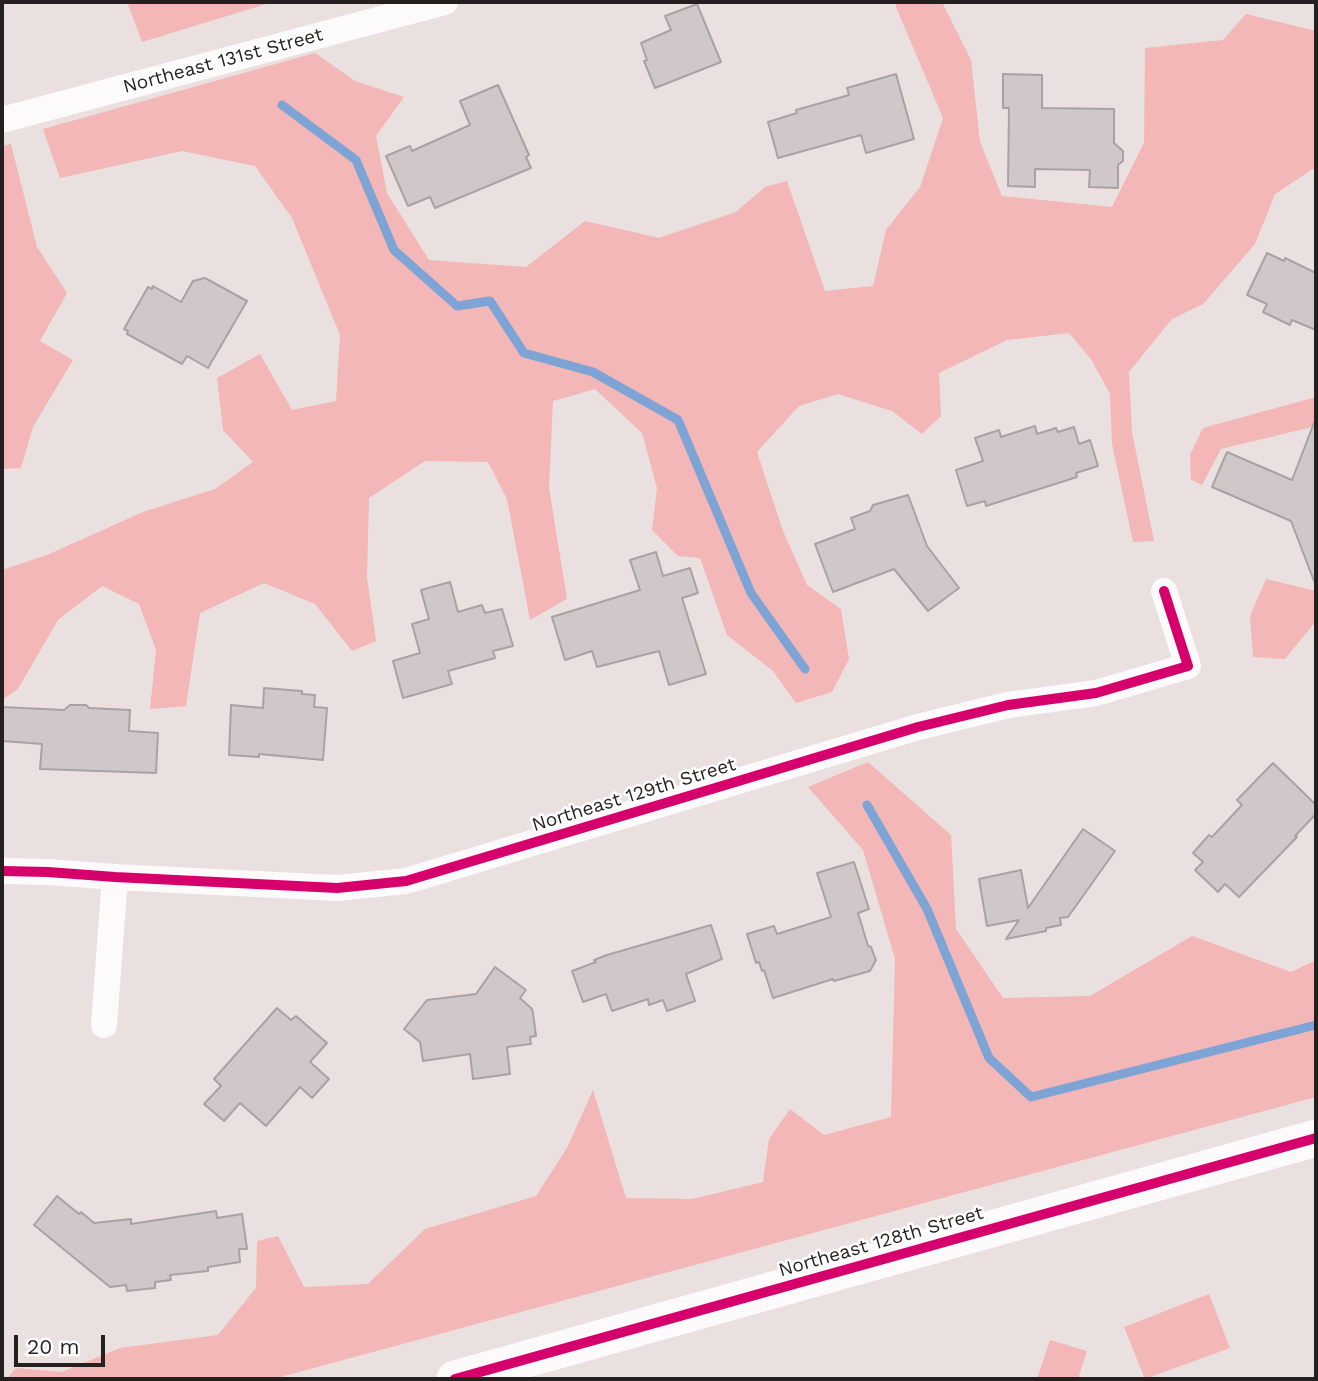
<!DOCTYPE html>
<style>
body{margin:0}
#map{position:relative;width:1318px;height:1381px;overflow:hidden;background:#eae0df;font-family:"Work Sans",sans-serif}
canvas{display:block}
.frame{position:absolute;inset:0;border:4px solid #261f1f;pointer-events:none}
.scale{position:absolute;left:14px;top:1335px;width:91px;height:32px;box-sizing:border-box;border:4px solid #261f1f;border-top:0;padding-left:9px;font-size:21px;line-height:24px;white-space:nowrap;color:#261f1f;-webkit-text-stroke:5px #fff;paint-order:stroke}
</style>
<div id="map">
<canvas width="1318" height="1381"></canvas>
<div class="frame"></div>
<div class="scale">20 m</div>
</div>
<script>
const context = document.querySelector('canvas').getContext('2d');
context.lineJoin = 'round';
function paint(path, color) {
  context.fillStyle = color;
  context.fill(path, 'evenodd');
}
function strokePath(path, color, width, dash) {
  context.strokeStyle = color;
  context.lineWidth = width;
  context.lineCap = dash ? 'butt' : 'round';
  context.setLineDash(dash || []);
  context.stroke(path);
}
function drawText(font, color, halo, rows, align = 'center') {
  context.font = font + ' "Work Sans",sans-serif';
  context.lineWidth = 5;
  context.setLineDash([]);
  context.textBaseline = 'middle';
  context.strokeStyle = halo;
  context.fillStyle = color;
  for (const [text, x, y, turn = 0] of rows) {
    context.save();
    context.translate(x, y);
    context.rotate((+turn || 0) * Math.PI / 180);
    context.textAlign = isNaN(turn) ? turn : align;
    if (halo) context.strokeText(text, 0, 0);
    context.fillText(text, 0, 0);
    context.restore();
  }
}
paint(new Path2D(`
 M127 2H273L142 42Z
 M896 2H942L971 60 980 142 1002 196 1112 207 1144 143 1145 48 1223 40 1246 14 1316 31V167L1275 194 1255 244 1203 304 1172 319 1129 372 1132 432 1154 541 1133 542 1112 444 1110 394 1091 359 1069 333 1007 340 939 373 941 416 922 434 892 411 838 394 799 406 757 452 783 531 807 585 841 609 849 659 832 692 796 703 773 671 727 635 700 558 678 556 652 530 657 488 642 433 595 389 553 401 549 488 567 599 530 620 507 499 488 462 425 461 369 498 367 577 376 641 352 651 315 604 264 583 200 613 186 706 150 709 156 650 139 604 102 586 58 620 18 689 2 700V570L47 555 143 512 215 489 253 462 223 430 217 378 260 354 292 410 336 401 340 335 292 218 255 166 182 151 60 178 43 129 315 53 355 81 404 97 376 136 387 193 429 260 526 267 585 221 659 238 736 212 765 187 787 181 825 291 873 286 886 230 920 187 943 118 896 7Z
 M11 144 37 247 67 293 40 341 73 360 33 427 21 468 2 469V146Z
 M1316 397V426L1221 449 1202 485 1191 480 1190 455 1203 428Z
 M1266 579 1316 591V621L1285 659 1253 657 1250 616Z
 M868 762 951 835 956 929 1003 998 1090 996 1192 936 1291 972 1316 960V1097L273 1379H7L16 1368 62 1372 120 1348 218 1335 256 1288 257 1241 278 1236 304 1287 368 1284 425 1229 536 1196 567 1148 593 1090 626 1198 692 1199 763 1182 769 1139 790 1109 824 1135 891 1117 895 959 863 850 808 787Z
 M1209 1294 1230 1348 1145 1379 1124 1327Z
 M1050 1340 1087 1351 1078 1379H1037Z`), '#f2b7b6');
strokePath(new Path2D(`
 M282 105 356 160 394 250 457 306 490 301 524 353 593 372 678 420 751 593 805 669
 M867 805 927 909 989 1058 1031 1097 1316 1025`), '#7da4d5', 9);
const building = new Path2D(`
 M697 4 721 62 655 88 644 61 647 60 641 43 671 30 665 16Z
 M896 74 914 139 866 153 861 135 778 158 768 122 797 113 796 110 849 95 847 88Z
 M1003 74 1042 75V108L1114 109V143L1123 151V161L1118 165V188L1089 187 1090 170 1035 169V187L1008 186 1009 108H1003Z
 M498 85 529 155 526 157 531 168 435 208 430 197 408 206 386 156 410 146 412 151 470 125 460 101Z
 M1267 253 1284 261 1285 258 1316 273V330L1292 320 1290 325 1263 312 1267 304 1247 295Z
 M205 278 247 301 208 368 187 356 182 364 127 334 128 331 124 329 148 287 152 289 153 286 181 302 193 281Z
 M1314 423H1316V580L1314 581 1291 521 1212 487 1227 452 1292 480Z
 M1035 426 1037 434 1056 428 1058 432 1074 427 1079 444 1090 440 1098 466 1076 473 1077 477 986 506 985 501 967 506 956 470 983 461 975 438 999 430 1001 437Z
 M908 495 927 546 959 588 928 611 894 569 833 592 815 544 855 529 851 518 870 511 873 505Z
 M656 552 663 576 690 568 698 593 682 598 706 674 669 685 659 651 597 667 592 651 565 660 552 617 640 590 630 560Z
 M450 582 458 612 482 605 485 613 502 609 513 646 493 651 495 658 448 671 452 684 403 698 393 661 420 653 412 624 429 619 421 590Z
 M264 688 302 691V694L315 695 314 707 327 708 323 760 259 754V757L229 755 231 705 263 708Z
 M70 705H86L89 708 130 710 129 731 158 733 156 773 40 769 42 744 2 741V707L64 710Z
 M1273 763 1316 805V814L1295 836 1297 837 1239 897 1225 884 1218 892 1195 870 1203 862 1193 853 1209 835 1212 837 1242 805 1237 800Z
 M1083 829 1115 851 1068 917 1060 918 1061 925 1046 928V931L1006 939 1019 920 987 926 979 879 1021 870 1028 908Z
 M854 862 869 909 858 913 868 946 871 947 876 960 870 971 834 981 833 979 773 998 764 970 762 971 759 962 756 963 747 934 774 926 777 934 831 917 817 873Z
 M711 925 722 959 686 974 695 1001 667 1011 663 1000 649 1005 648 999 612 1011 606 994 583 1002 572 971 596 962 594 960 607 955Z
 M495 967 526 990 520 998 532 1009 533 1013 536 1036 530 1037 531 1044 507 1047 510 1074 473 1079 470 1054 423 1061 420 1042 404 1029 427 1000 476 994Z
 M277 1008 291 1020 296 1016 327 1043 310 1062 329 1079 312 1098 300 1087 266 1126 240 1103 224 1121 204 1104 221 1086 214 1079Z
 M57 1196 79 1214 81 1212 94 1223 131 1219V1224L216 1211 217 1218 242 1214 247 1249H239L240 1262 208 1267V1271L170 1275 171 1280 155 1282V1288L127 1291 126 1285 110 1287 34 1225Z`);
paint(building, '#d0c8c8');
strokePath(building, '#aaa2a2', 2);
strokePath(new Path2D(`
 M2 120 445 2
 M2 871 48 872 115 877 337 888 406 881 918 727 1008 705 1096 693 1188 666 1164 591
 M104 1025 115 877`), '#fcfafa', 26);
strokePath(new Path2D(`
 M455 1379 1316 1138`), '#fcfafa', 37);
strokePath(new Path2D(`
 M2 871 48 872 115 877 337 888 406 881 918 727 1008 705 1096 693 1188 666 1164 591
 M455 1379 1316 1138`), '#d6006c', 10);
drawText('19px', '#261f1f', '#fff', [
 ["Northeast 131st Street",223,61,-15],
 ["Northeast 129th Street",634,795,-17],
 ["Northeast 128th Street",881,1242,-16]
]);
</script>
